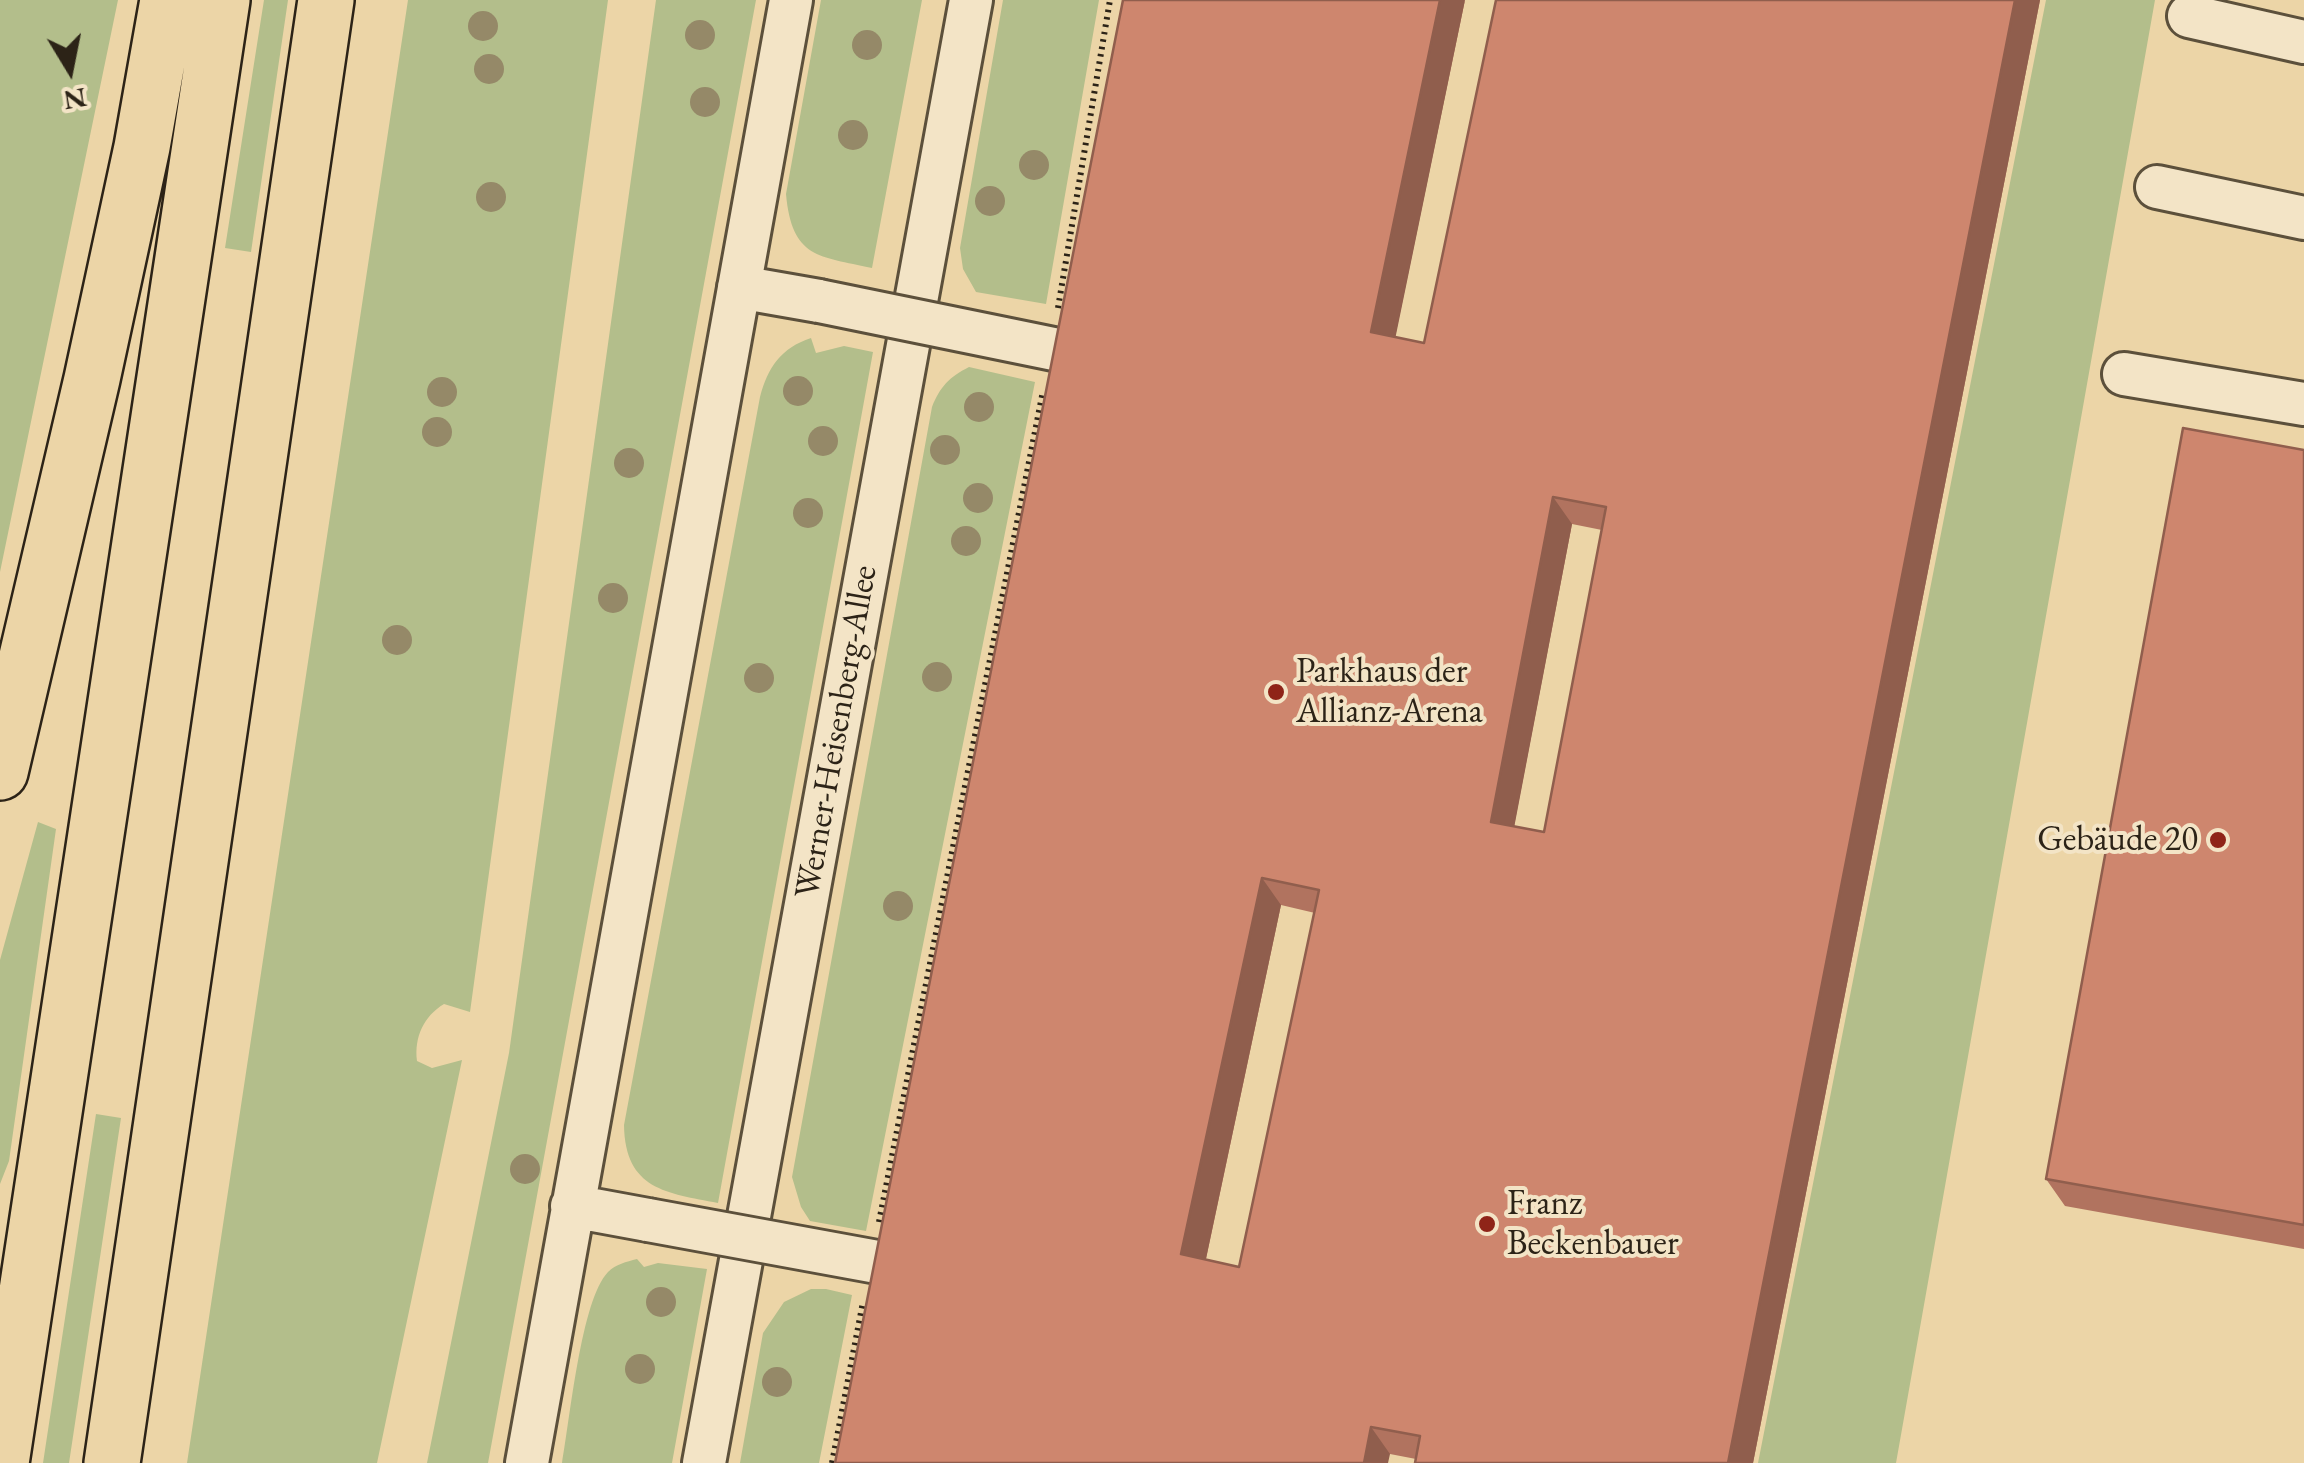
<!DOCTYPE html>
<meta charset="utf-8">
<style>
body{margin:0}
#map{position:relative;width:2304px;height:1463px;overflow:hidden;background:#ecd5a7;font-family:"EB Garamond",serif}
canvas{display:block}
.north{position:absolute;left:20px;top:20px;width:100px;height:100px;-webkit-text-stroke:8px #f3e4c6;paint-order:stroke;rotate:170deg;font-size:28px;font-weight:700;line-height:40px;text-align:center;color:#2c2317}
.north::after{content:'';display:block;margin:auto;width:35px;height:45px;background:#2c2317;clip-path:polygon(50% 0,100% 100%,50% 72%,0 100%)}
</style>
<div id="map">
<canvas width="2304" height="1463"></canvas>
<div class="north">N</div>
</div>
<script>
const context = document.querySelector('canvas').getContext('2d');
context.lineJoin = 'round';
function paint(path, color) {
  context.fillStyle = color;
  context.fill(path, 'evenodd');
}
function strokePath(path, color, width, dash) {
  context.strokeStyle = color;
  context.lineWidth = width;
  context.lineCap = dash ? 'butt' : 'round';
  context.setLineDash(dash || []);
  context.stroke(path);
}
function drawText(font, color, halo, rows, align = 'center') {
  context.font = font + ' "EB Garamond",serif';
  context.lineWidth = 8;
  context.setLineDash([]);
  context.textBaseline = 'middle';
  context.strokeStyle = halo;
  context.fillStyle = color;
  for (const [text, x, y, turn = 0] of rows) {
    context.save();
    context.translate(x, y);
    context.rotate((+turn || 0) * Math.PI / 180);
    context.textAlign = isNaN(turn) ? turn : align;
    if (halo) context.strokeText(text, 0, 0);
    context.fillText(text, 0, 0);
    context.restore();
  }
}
paint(new Path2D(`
 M0 0H118L0 572Z
 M264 0H288L251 252 225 248Z
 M408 0H608L470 1012 444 1004C424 1016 414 1037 417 1061L432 1068 462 1060 377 1463H187Z
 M656 0H756L488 1463H427L509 1053Z
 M821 0H922L872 268C819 256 792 259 786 194Z
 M1003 0H1099L1046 304 976 292 963 269 960 248Z
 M2046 0H2155L1896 1463H1758Z
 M811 338 816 353 844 346 873 352 718 1203C667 1193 625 1190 624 1125L760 397C768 367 781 348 811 338Z
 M969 367 1035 382 866 1231 810 1221 801 1207 792 1177 932 407C940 387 949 377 969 367Z
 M38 822 56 829 9 1161 0 1184V960Z
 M96 1114 121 1118 69 1463H43Z
 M637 1259 644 1267 658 1263 707 1269 672 1463H562C570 1420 581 1300 608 1272 616 1264 626 1262 637 1259Z
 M811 1289H826L852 1295 819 1463H740L763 1333 784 1302Z`), '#b3be8b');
const minor = new Path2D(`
 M2189 16 2304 42
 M2157 187 2304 218
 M739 287 819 301
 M2124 374 2304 404
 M572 1206 648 1220
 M527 1463 791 0
 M704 1463 971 0`);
const highway = new Path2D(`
 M0 772 92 379 142 147 168 0
 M1 1463 222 0
 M112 1463 326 0`);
strokePath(minor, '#5c503b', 48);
strokePath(highway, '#2c2317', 60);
strokePath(new Path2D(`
 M1058 308 1110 0
 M879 1222 1043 391
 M832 1463 863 1302`), '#2c2317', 6, [2.5, 5]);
strokePath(minor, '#f3e4c6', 42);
strokePath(highway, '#ecd5a7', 55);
const minorBridge = new Path2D(`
 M819 301 1078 354
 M648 1220 899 1266`);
strokePath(minorBridge, '#5c503b', 48, []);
strokePath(minorBridge, '#f3e4c6', 42);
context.fillStyle = '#958968';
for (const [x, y] of [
 [483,26],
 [700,35],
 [867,45],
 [489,69],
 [705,102],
 [853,135],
 [1034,165],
 [491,197],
 [990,201],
 [798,391],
 [442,392],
 [979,407],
 [437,432],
 [823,441],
 [945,450],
 [629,463],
 [978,498],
 [808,513],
 [966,541],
 [613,598],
 [397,640],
 [937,677],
 [759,678],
 [898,906],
 [525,1169],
 [661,1302],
 [640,1369],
 [777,1382]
]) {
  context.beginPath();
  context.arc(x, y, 15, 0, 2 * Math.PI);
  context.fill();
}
paint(new Path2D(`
 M1465 0 1395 337 1424 343 1496 0H2040L1753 1463 1416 1459 1390 1454 835 1463ZM1572 524 1602 530 1544 832 1514 826ZM1281 905 1315 913 1239 1267 1206 1259Z
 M2304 450V1249L2065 1206 2046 1179Z`), '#b1735f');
paint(new Path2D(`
 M1440 0H1465L1391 359 1371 332Z
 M2015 0H2040L1753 1463H1728Z
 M1553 497 1572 524 1510 849 1491 822Z
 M1262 878 1281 905 1201 1282 1181 1254Z
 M1371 1427 1390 1454 1388 1463H1364Z`), '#905e4d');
const building = new Path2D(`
 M1123 0H1440L1371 332 1424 343 1496 0H2015L1728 1463H1415L1420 1436 1371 1427 1364 1463H835ZM1553 497 1606 507 1544 832 1491 822ZM1262 878 1319 890 1239 1267 1181 1254Z
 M2183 428 2304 450V1225L2046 1179Z`);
paint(building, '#ce866e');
strokePath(building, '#905e4d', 2.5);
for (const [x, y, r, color] of [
 [1276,692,10,"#8f2418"],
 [2218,840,10,"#8f2418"],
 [1487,1224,10,"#8f2418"]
]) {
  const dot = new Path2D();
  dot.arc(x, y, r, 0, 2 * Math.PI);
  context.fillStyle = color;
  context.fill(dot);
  strokePath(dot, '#f3e4c6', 4);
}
drawText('35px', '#2c2317', '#f3e4c6', [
 ["Parkhaus der",1296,672],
 ["Allianz-Arena",1296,712],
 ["Gebäude 20",2198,840,"right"],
 ["Franz",1507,1204],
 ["Beckenbauer",1507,1244]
], 'left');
drawText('35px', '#2c2317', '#f3e4c6', [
 ["Werner-Heisenberg-Allee",837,732,-80]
]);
</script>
